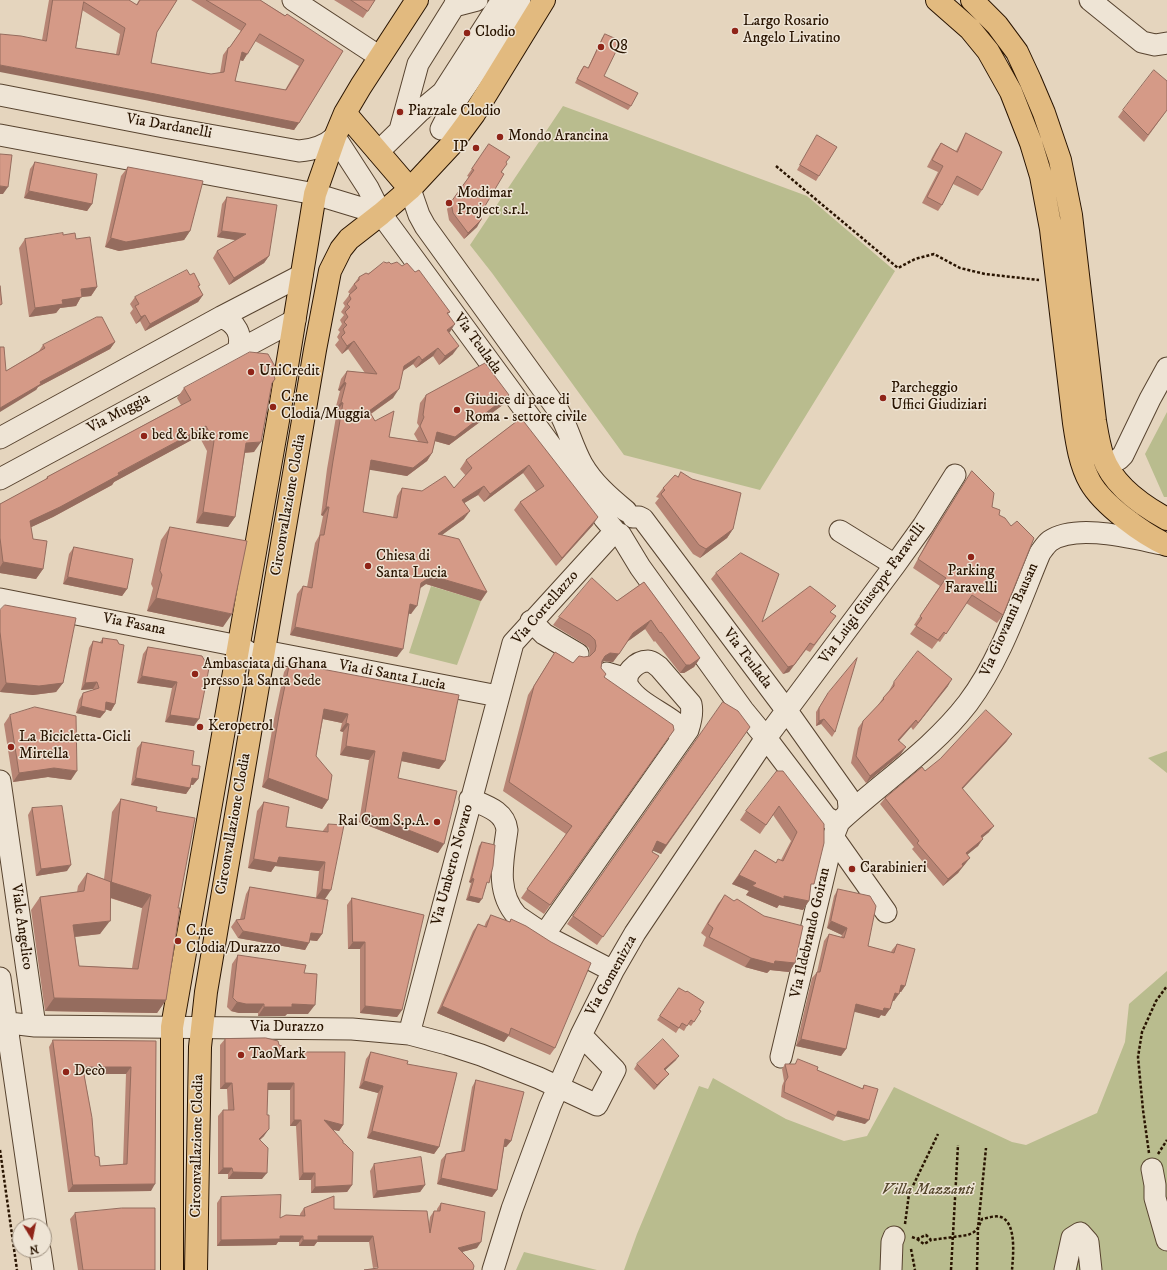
<!DOCTYPE html>
<meta charset="utf-8">
<style>
body{margin:0}
#map{position:relative;width:1167px;height:1270px;overflow:hidden;background:#e5d5be;font-family:"IM FELL DW Pica",serif}
canvas{display:block}
.north{position:absolute;left:12px;top:1218px;width:40px;height:40px;box-sizing:border-box;background:#eee4d5;border:1px solid #9f9180;border-radius:50%;rotate:170deg;font-size:11px;font-weight:700;line-height:16px;text-align:center;color:#291401}
.north::after{content:'';display:block;margin:auto;width:14px;height:18px;background:#8f2418;clip-path:polygon(50% 0,100% 100%,50% 72%,0 100%)}
</style>
<div id="map">
<canvas width="1167" height="1270"></canvas>
<div class="north">N</div>
</div>
<script>
const context = document.querySelector('canvas').getContext('2d');
context.lineJoin = 'round';
function paint(path, color) {
  context.fillStyle = color;
  context.fill(path, 'evenodd');
}
function strokePath(path, color, width, dash) {
  context.strokeStyle = color;
  context.lineWidth = width;
  context.lineCap = dash ? 'butt' : 'round';
  context.setLineDash(dash || []);
  context.stroke(path);
}
function drawText(font, color, halo, rows, align = 'center') {
  context.font = font + ' "IM FELL DW Pica",serif';
  context.lineWidth = 3;
  context.setLineDash([]);
  context.textBaseline = 'middle';
  context.strokeStyle = halo;
  context.fillStyle = color;
  for (const [text, x, y, turn = 0] of rows) {
    context.save();
    context.translate(x, y);
    context.rotate((+turn || 0) * Math.PI / 180);
    context.textAlign = isNaN(turn) ? turn : align;
    if (halo) context.strokeText(text, 0, 0);
    context.fillText(text, 0, 0);
    context.restore();
  }
}
paint(new Path2D(`
 M563 106 807 196 895 271 760 490 624 455 492 273 470 245Z
 M1167 412V497H1164L1145 454Z
 M431 586 481 601 457 665 409 653Z
 M1167 751V773L1148 758Z
 M1167 971V1270H624L637 1234 699 1086 708 1089 713 1078 786 1119 844 1141 867 1136 894 1087 1012 1142 1026 1145 1097 1113 1125 1042 1129 1004Z
 M524 1252 597 1270H516Z`), '#b9bc8e');
const minor = new Path2D(`
 M293 0 380 57
 M1090 0 1142 42 1155 45 1167 43
 M454 6 477 0
 M0 95 164 127 299 151C313 150 325 146 335 137L368 188 381 214 604 518 615 531
 M441 129 455 102 495 43 520 0
 M400 130 418 64 458 0
 M0 135 315 194 381 214
 M378 152 419 112 443 92 502 0
 M410 189 419 215 425 226 558 410C568 427 572 446 582 464 593 483 609 497 626 511
 M221 317C236 322 243 335 238 350
 M0 438 221 317 302 275
 M1107 465 1119 459 1123 455 1150 399 1167 368
 M0 479 295 320
 M633 517H639L643 519 787 711 848 797 849 807 848 813
 M840 531 895 565
 M620 534 640 567 743 710 766 738 826 817 833 821 839 822
 M0 599 239 646 250 653 261 666
 M531 621 544 634 578 654
 M264 651 498 696
 M607 673 627 679
 M0 781 35 1026
 M470 799C486 806 505 811 507 830 503 860 495 891 517 916L551 939 613 971
 M833 837 886 912
 M544 935 688 730C691 721 693 713 691 704L659 667C655 664 652 661 648 661 636 661 622 675 628 686 638 703 663 712 678 725L680 741
 M0 978 36 1226
 M0 1022 35 1026 352 1029 409 1034 447 1044 481 1055 539 1078 597 1105 615 1070 581 1035
 M409 1034 513 643 615 531
 M781 1057 833 837 839 822C882 782 932 750 968 703 1001 659 1019 603 1040 553 1043 549 1046 544 1050 541 1076 523 1132 538 1162 544
 M1152 1169 1155 1185V1198L1167 1240
 M40 1250 43 1270
 M493 1270 512 1209 550 1106 581 1035 613 971 635 933 766 738 895 565 923 526 955 475
 M891 1270 892 1242 894 1237
 M1065 1270 1072 1238 1080 1233 1088 1242 1091 1270`);
const major = new Path2D(`
 M937 0 970 29 988 51 1011 92 1031 143 1041 176 1051 229 1074 423C1077 443 1080 464 1090 482 1103 505 1143 534 1167 545
 M972 0 997 25 1017 52 1030 80 1044 113 1060 160 1071 215 1095 421C1097 433 1099 446 1103 457 1113 485 1143 506 1167 519
 M345 113 410 189
 M172 1270V1027L280 409 315 194 335 137 345 113 361 86 417 0
 M196 1270 200 1047 206 992 315 350 330 271 341 249 349 239 381 214 410 189 451 145 474 114 544 0`);
strokePath(minor, '#584430', 23);
strokePath(major, '#291401', 24);
strokePath(new Path2D(`
 M776 166 898 268 915 259 934 254 960 268 985 274 1039 280
 M0 1150 17 1270
 M1149 1153 1143 1110 1138 1057 1142 1032 1156 1001 1167 986
 M1158 1154 1167 1140
 M905 1224 909 1194 938 1134
 M912 1237 917 1239 926 1235 931 1240 968 1235 974 1232 978 1228 986 1148
 M917 1239 924 1244 931 1240
 M911 1249 915 1270
 M951 1270 958 1145
 M977 1270 978 1228 982 1219C988 1218 995 1215 1001 1217 1017 1223 1013 1257 1012 1270`), '#291401', 2.5, [3, 2]);
strokePath(minor, '#eee4d5', 21);
strokePath(major, '#e2ba7f', 22);
paint(new Path2D(`
 M49 0H129L136 5 139 0H177L157 32 151 63 211 74 220 73 223 55 228 48 230 47 241 31 191 0H260L343 51 294 130 150 101 42 40ZM82 10 120 34 116 54 76 48ZM255 41 299 66 285 90 235 81 240 60 243 61Z
 M334 0H375L363 18Z
 M605 34 604 76 631 106 628 110 575 83 581 70 584 66 588 68 602 38Z
 M1123 110H1167L1144 142 1118 117Z
 M966 133 982 190 978 196 953 184 942 205 938 211 922 203 938 172 927 167 936 150 941 143 956 151 962 140Z
 M817 135 819 176 816 181 797 170Z
 M489 144 506 162 502 172 482 211 477 227 464 239 449 220 447 209 469 177 467 176Z
 M35 162 92 204 87 211 24 198 30 169Z
 M128 167 190 231 184 240 119 251 105 247 121 176Z
 M227 197 269 256 264 263 229 285 213 258 217 251 236 240 217 237 222 204Z
 M63 235 76 239 97 287 91 296 81 297 76 306 60 308 56 313 29 317 19 248 25 239Z
 M391 264 450 312 448 314 449 332 453 354 439 365 433 356 416 368 413 364 403 371 393 398 371 414 375 421 389 437 418 441 414 434 419 426 417 423 420 403 426 395 504 404 449 445 435 441 432 453 427 461 407 476 369 469 363 512 393 517 397 496 402 488 422 491 454 488 466 476 460 469 466 460 521 418 593 525 556 566 514 510 520 502 536 491 523 473 484 502 478 495 464 503V519L442 535 481 601 426 584 420 588 411 614 409 613 397 657 290 635 297 594 303 586 307 587 315 543 319 536 323 516 321 515 327 469 337 411 335 410 340 391 338 390 341 379 347 371 365 373 348 349 342 354 335 345 339 340 337 337 340 332 338 330 342 324 340 320 344 315 341 312 345 306 343 303 350 294 348 292 359 277Z
 M190 275 200 285 198 287 203 295 198 302 145 331 140 321 136 324 130 313 133 309 130 304 135 297Z
 M115 342 110 349 38 387 36 390 6 371 39 351 43 345Z
 M273 375 272 383 254 452 245 453 235 517 228 527 196 523 207 451 199 436 114 482 112 485 53 517 31 527 33 539 43 569 36 579 0 573V504L45 480 47 477 181 405 177 398 184 388Z
 M972 471 992 507 999 515 1003 615 997 623 966 603 940 642 938 641 932 649 910 634 916 626 914 625 940 586 913 568 929 538Z
 M681 472 733 529 727 538 700 558 693 554 655 503 659 498 656 497 663 488 678 477Z
 M170 527 223 627 147 611 153 588 151 584 161 540Z
 M74 547 127 589 122 596 63 584 69 554Z
 M716 573 762 622 831 613 836 616 810 652 806 650 789 672 783 674 711 579Z
 M644 582 700 658 694 667 684 673H680L655 641 654 642 645 629 628 641 613 662 604 661 602 663 601 668 604 677 674 730 544 914 521 898 566 834 503 791 528 695 555 652 573 663 584 657 590 656V654L589 648 584 644 553 625 559 617 617 601Z
 M0 610 63 683 56 692 33 695 0 692Z
 M103 638 115 704 111 711 105 709V712L100 718 76 713 79 700 83 693 93 690V689L81 690 89 648 93 641 100 642Z
 M148 647 202 656 194 726 165 722 172 688 137 683 143 654Z
 M290 663 445 761 439 769 401 761 398 778 438 853 359 822 369 760 340 755 343 732 340 731 342 723 323 719 316 756 328 800 322 809 262 787 274 719 284 672Z
 M894 682 948 686 913 730 911 727 899 741 901 754 866 783 851 763 858 728 863 721 879 705H878L883 698 889 691 890 689Z
 M828 693 835 732 832 737 821 724 816 726V712Z
 M723 702 661 854 653 850 652 852 659 856 597 945 567 924Z
 M10 715 71 780 48 777 13 782 4 724Z
 M1007 741 962 789 989 832 982 838 978 846 967 854 965 864 962 867 958 873 943 886 912 849 914 847 880 804 885 798 925 771Z
 M142 742 192 765 198 779 193 785H191L190 788 186 794 131 785 137 748Z
 M783 771 811 888 803 910 779 905 777 908 746 895 749 891 732 884 755 850 776 863 781 860 791 841 773 815 760 834 740 820 746 811Z
 M121 799 156 811 178 908 166 1000 157 1013 45 1011 31 910 40 897 77 892 78 886 87 873 104 879 112 812ZM110 898 142 908 132 968 79 966 75 937 100 934Z
 M264 802 286 827 322 832 328 824 325 899 322 934 317 941 310 940 305 950 238 938 231 927 236 920 240 919 246 894 250 887 316 898 319 871 275 866 271 872 248 868 257 811Z
 M32 808 67 871 36 876 28 815Z
 M482 842 486 887 479 903 466 900 471 883 469 882 479 846Z
 M838 889 868 946 891 952 892 950 897 944 905 986 901 992H899L894 1001 893 1000 885 1016 881 1015 879 1018 854 1011 846 1049 841 1056 796 1046 812 978 817 972 824 941 829 934 841 937 842 935 827 928 834 896Z
 M725 895 795 963 789 972 770 970 767 973 745 967 703 946 706 937 701 933 718 904Z
 M352 898 402 1010 397 1017 360 1013V949H348L347 905Z
 M491 915 509 922 511 919 555 1048 550 1055 508 1036 504 1042 437 1013 473 931 478 924 484 927 486 922Z
 M238 955 304 973 308 1014H287L285 1016H258V1013H239L231 1011 227 1007 232 964Z
 M679 988 699 1010 701 1011 691 1026 688 1024 684 1031 679 1028 676 1033 657 1020Z
 M225 1039 279 1045 282 1052 343 1125 339 1131 333 1130 343 1143 352 1185 347 1192 311 1193V1180H299L296 1126H290V1090H268L264 1136 260 1140 262 1179H228V1174H218V1116L223 1110H228L227 1089H220V1045Z
 M53 1040 156 1041 151 1191 68 1192 49 1047ZM84 1074H126L123 1165 100 1166 95 1156Z
 M371 1052 407 1064 439 1147 434 1154 367 1138 378 1093 359 1088 366 1059Z
 M676 1060 665 1070V1078L654 1090 634 1069 637 1064Z
 M785 1064 817 1070 862 1089 864 1085 865 1124 836 1116 833 1121 781 1097 782 1086 784 1081 782 1069Z
 M476 1080 511 1141 506 1147H504L497 1190 492 1197 437 1184 441 1160 446 1154 461 1151 472 1087Z
 M374 1164 425 1185 420 1192 373 1198 370 1171Z
 M221 1197 280 1218 300 1216V1214L304 1208 334 1209 429 1224 430 1217 434 1211H437V1209L441 1203 477 1248 462 1252 373 1268 369 1242H317L314 1246H299V1242H278L276 1245 217 1246V1203Z
 M75 1213 155 1270H78L70 1219Z`), '#b78474');
paint(new Path2D(`
 M242 52 247 54 243 61 237 59Z
 M0 65 155 94 299 123 294 130 150 101 0 72Z
 M0 186 8 187 3 194H0Z
 M29 191 92 204 87 211 24 198Z
 M481 220 477 227 464 239 468 233Z
 M190 231 184 240 119 251 105 247 111 238Z
 M222 231 246 234 241 241 217 237Z
 M269 256 264 263 229 285 234 278Z
 M97 287 91 296 81 297 76 306 60 308 56 313 29 317 35 308 62 300 81 289Z
 M203 295 198 302 145 331 150 324Z
 M145 315 140 321 136 324 141 317Z
 M455 324 450 332 442 338 447 330Z
 M354 341 348 349 342 354 347 346Z
 M115 342 110 349 38 387 36 390 0 412V408L40 382Z
 M459 346 453 354 439 365 445 356Z
 M438 348 433 356 416 368 422 360Z
 M419 356 413 364 398 374 404 366Z
 M344 382 346 383 340 391 338 390Z
 M399 389 393 398 363 419 369 411Z
 M509 395 504 404 449 445 431 440 437 432Z
 M341 402 343 403 337 411 335 410Z
 M206 426 199 436 114 482 112 485 53 517 23 531 30 521Z
 M261 442 254 452 239 453 246 443Z
 M432 453 427 461 407 476 365 469 371 460Z
 M529 465 523 473 484 502 490 494Z
 M484 486 478 495 456 508 462 500Z
 M326 507H329L323 516 321 515Z
 M470 511 464 519 432 542 438 534Z
 M203 512 235 517 228 527 196 523Z
 M598 517 593 525 556 566 562 558Z
 M733 529 727 538 700 558 706 549Z
 M3 562 43 569 36 579 0 573V567Z
 M432 576 487 592 481 601 426 584 415 592 421 583Z
 M68 577 127 589 122 596 63 584Z
 M156 598 232 614 223 627 147 611Z
 M410 604 417 606 411 614 405 613Z
 M651 620 645 629 627 642 633 633Z
 M295 627 403 649 397 657 290 635Z
 M810 643 789 672 783 674 788 667Z
 M610 653 619 654 613 662 604 661 599 665 605 656Z
 M700 658 694 667 684 673H680L686 665Z
 M142 676 177 682 172 688 137 683Z
 M952 679 948 686 913 730 918 723Z
 M97 682 93 689 81 690 85 683Z
 M6 683H63L56 692 33 695 0 692Z
 M106 702 115 704 111 711 101 708Z
 M81 706 105 712 100 718 76 713Z
 M324 709 348 714 342 723 318 718Z
 M170 715 199 719 194 726 165 722Z
 M824 719 821 724 816 726 819 721Z
 M916 720 911 727 893 747 898 740Z
 M346 723 349 724 343 732 340 731Z
 M750 727 661 854 651 850 657 841Z
 M1012 734 1007 741 957 795 962 788Z
 M346 746 375 751 369 760 340 755Z
 M906 747 901 754 866 783 870 776Z
 M403 752 445 761 439 769 397 760Z
 M54 768 77 771 71 780 48 777 13 782 19 773Z
 M136 778 190 788 186 794 131 785Z
 M192 778 198 779 193 785 187 784Z
 M268 778 328 800 322 809 262 787Z
 M365 813 444 844 438 853 359 822Z
 M994 826 989 832 976 843 981 836Z
 M983 839 978 846 961 860 966 853Z
 M279 857 325 862 319 871 275 866 271 872 248 868 254 859Z
 M970 858 958 873 943 886 948 879 962 864Z
 M71 865 67 871 36 876 41 869Z
 M739 875 784 896 809 901 803 910 779 905 777 908 746 895 749 891 732 884Z
 M472 878 474 879 471 883 469 882Z
 M111 882 151 895 142 908 102 895Z
 M322 889 331 890 325 899 316 898Z
 M469 896 482 899 479 903 466 900Z
 M110 921 100 934 64 938 73 925Z
 M831 921 847 928 842 935 827 928Z
 M243 931 309 943 305 950 238 938Z
 M311 933 322 934 317 941 306 940Z
 M353 942H365L360 949H348Z
 M751 958 775 961 795 963 789 972 770 970 767 973 745 967Z
 M901 985 905 986 901 992 897 991Z
 M895 993 899 994 894 1001 890 1000Z
 M54 998 166 1000 157 1013 45 1011Z
 M237 1002 264 1004 258 1013H239L231 1011Z
 M292 1004 315 1005 308 1014H287L285 1016H258L264 1007Z
 M856 1004 884 1008 890 1009 885 1016 881 1015 879 1018 851 1011Z
 M365 1006 402 1010 397 1017 360 1013Z
 M442 1006 509 1035 504 1042 437 1013Z
 M801 1039 846 1049 841 1056 796 1046Z
 M679 1056 676 1060 661 1074 664 1069Z
 M83 1067H131L126 1074H78Z
 M669 1074 665 1078 654 1090 657 1085Z
 M364 1081 383 1086 378 1093 359 1088Z
 M225 1083H232L227 1089H220Z
 M268 1083H294L290 1090H263Z
 M838 1111 869 1120 865 1124 835 1116Z
 M294 1120H301L296 1126H290Z
 M324 1120 343 1125 339 1131 320 1127Z
 M269 1129 264 1136 254 1145 259 1139Z
 M372 1131 439 1147 434 1154 367 1138Z
 M505 1139 511 1141 506 1147 500 1146Z
 M223 1168H232L228 1174H218Z
 M233 1172 267 1173 262 1179H228Z
 M303 1173H315L311 1180H299Z
 M441 1178 497 1190 492 1197 437 1184Z
 M155 1184 151 1191 68 1192 73 1185Z
 M352 1185 347 1192 311 1193 315 1187Z
 M425 1185 420 1192 373 1198 377 1191Z
 M280 1236H303L299 1242H278L276 1245 217 1246 221 1240Z
 M318 1236H373L369 1242H317L314 1246H299L303 1240Z
 M481 1242 477 1248 454 1254 458 1248Z`), '#956c5e');
const building = new Path2D(`
 M53 0H129L137 5 140 0H177L157 32 151 63 211 74 224 72 228 48 230 47 246 24 206 0H260L285 16 287 14 343 51 299 123 155 94 0 65V34L21 36 46 41ZM84 2 125 28 119 55 76 48ZM260 34 304 60 286 90 235 81 242 52 247 54Z
 M351 0H375L368 11Z
 M605 34 621 41 604 76 638 93 631 106 577 79 584 66 588 68Z
 M1154 70 1167 81V110L1148 135 1123 110Z
 M966 133 1002 152 982 190 957 176 942 205 927 197 943 166 932 160 941 143 957 152Z
 M817 135 837 147 819 176 800 165Z
 M489 144 510 157 506 162 507 164 501 172 504 174 482 211 481 220 468 233 453 213 451 202 474 170 472 169Z
 M0 154 12 155 8 187 0 186Z
 M35 162 97 174 92 204 29 191Z
 M128 167 203 181 190 231 126 242 111 238Z
 M227 197 277 205 269 256 234 278 217 251 246 234 222 231Z
 M63 233V235L75 233 76 239 90 237 97 287 81 289 82 297 62 300 63 304 35 308 25 239Z
 M384 262 387 263 389 262 391 264 397 262 402 266 407 263 415 272 419 270 450 312 447 313 455 324 447 330 459 346 445 356 438 348 422 360 419 356 404 366 399 389 369 411 375 421 394 411 389 437 428 443 420 426 424 417 423 415 426 395 485 363 509 395 455 437 437 432 432 453 413 468 371 460 363 512 397 518 402 488 422 491 445 476 454 488 472 468 466 460 521 418 598 517 562 558 520 502 544 486 529 465 490 494 484 486 462 500 470 511 438 534 459 539 487 592 432 576 421 583 417 606 410 604 403 649 295 627 303 586 312 588 320 535H324L329 507H326L333 461 343 403 341 402 346 383 344 382 347 371 377 374 354 341 347 346 341 337 345 333 343 329 347 325 344 322 348 317 345 312 350 307 347 304 351 299 349 295 357 288 354 284 359 280V277L366 273 368 274Z
 M187 270 190 275 194 273 200 285 198 286 203 295 150 324 145 315 141 317 135 306 139 304 135 297Z
 M0 286 2 304 0 305Z
 M97 317H102L115 342 40 382 41 384 0 408V347H4L6 371 45 348 43 345Z
 M250 352 268 354 277 370 273 374 275 379 272 383 261 442 246 443 235 517 203 512 214 441 206 426 118 473 119 475 60 507 30 521 33 539 47 541 43 569 3 562 0 538V504L48 478 47 477 191 400 184 388Z
 M972 471 994 493 992 507 1000 510 999 515 1005 518 1011 526 1017 521 1034 538 1003 615 972 595 946 634 944 632 938 640 916 626 922 618 920 616 946 578 918 559 935 530Z
 M681 472 692 479 741 493 733 529 706 549 699 545 661 494 665 490 663 488 675 475 678 477Z
 M170 527 247 541 232 614 156 598 162 575 160 571Z
 M74 547 133 559 127 589 68 577Z
 M741 553 779 574 762 622 810 586 836 606 830 612 836 616 814 645 810 643 794 665 788 667 716 573Z
 M592 578 617 601 644 582 700 658 690 665H686L661 632 660 633 651 620 633 633 619 654 610 653 605 656 602 661 601 668 606 674 604 677 673 725 674 730 550 905 527 889 572 826 509 782 534 686 555 652 573 663 579 656 584 657 590 656 595 651 596 646 595 640 590 635 559 617Z
 M5 605 76 618 63 683 39 686 6 683 0 632V610Z
 M103 638 117 640 119 644 124 645 115 704 106 702 105 712 81 706 83 693 99 688 97 682 85 683 93 641 102 643Z
 M148 647 202 656 209 668 199 719 170 715 177 682 142 676Z
 M918 651 952 679 918 723 916 720 898 740 906 747 870 776 856 756 863 721 884 699 883 698 894 686V682Z
 M857 658 835 732 824 719 819 721V708L828 693Z
 M290 663 459 695 445 761 403 752 398 778 457 791 444 844 365 813 375 751 346 746 349 724 346 723 348 714 324 709 316 756 332 775 328 800 268 778 280 710Z
 M723 702 738 711 750 727 666 845 657 841 652 852 659 856 603 937 573 916Z
 M35 707 76 716 77 771 54 768 19 773 10 715Z
 M986 710 1012 734 962 788 994 826 981 836 983 839 966 853 970 858 962 864 963 866 948 879 917 843 919 841 885 798 922 767 925 771 940 759Z
 M142 742 194 751 192 765 200 766 198 779 192 778 190 788 136 778Z
 M777 771H783L824 824V843L814 884H811L809 901 784 896V899L752 886 756 883 739 875 755 850 776 863 778 859 783 861 797 832 779 806 766 825 746 811Z
 M121 799 157 807 156 811 195 818 178 908H180L166 1000 54 998 40 897 84 891 87 873 111 882ZM111 882 151 895 138 969 79 966 73 925 110 921Z
 M264 802 289 807 286 827 328 832V824L344 825 331 890 322 889 325 862 279 857 277 863 254 859Z
 M62 806 71 865 41 869 32 808Z
 M482 842 495 845 493 866 489 883 487 882 482 899 469 896 474 879 472 878Z
 M250 887 328 900 322 934 311 933 309 943 243 931 236 920 244 919Z
 M838 889 870 896 876 906 868 946 894 953 897 944 915 949 905 986 901 985 899 994 895 993 890 1009 884 1008 883 1011 856 1004 846 1049 801 1039 817 972H820L829 934 844 938 847 928 831 921Z
 M725 895 734 901 737 899 764 916 803 926 795 963 775 961 774 964 751 958 709 937 713 928 708 924Z
 M352 898 424 915 402 1010 365 1006V942H353Z
 M491 915 510 922 511 919 526 926 551 942 591 963 555 1048 511 1028 509 1035 442 1006 478 924 486 927Z
 M238 955 306 965 304 973 317 974 315 1005 292 1004V1007H264V1004H246L237 1002 233 998Z
 M679 988 686 992 687 991 704 1002 699 1010 701 1011 694 1022 691 1020 687 1026 682 1023 679 1028 660 1016Z
 M266 1038 278 1041 279 1045 282 1046V1052H345L343 1125 324 1120 343 1141V1143L345 1144 353 1152 352 1185 315 1187V1173H303L301 1120H294V1083H268L267 1115H269V1129L259 1139 268 1148 267 1173 233 1172 232 1168H223V1110H234L232 1083H225V1039Z
 M663 1039 679 1056 664 1069 669 1074 657 1085 637 1064Z
 M53 1040 156 1041 155 1184 73 1185ZM83 1067H131L127 1164 100 1166 99 1157 95 1156 92 1118Z
 M371 1052 408 1061 407 1064 457 1073 439 1147 372 1131 383 1086 364 1081Z
 M798 1059 818 1067 817 1070 863 1089 864 1085 878 1089 869 1120 838 1111 836 1116 784 1092 785 1082 788 1077 785 1064H795Z
 M476 1080 524 1092 511 1141 505 1139 497 1190 441 1178 446 1154 464 1151Z
 M421 1157 425 1185 377 1191 374 1164Z
 M281 1195 280 1218 286 1215 305 1216 304 1208 334 1196V1209L427 1211 430 1233 434 1211H440L441 1203 485 1212 481 1242 458 1248 472 1262 474 1266 473 1270H364L378 1268 373 1236H318V1240H303V1236H280V1239L221 1240V1197Z
 M122 1208H155V1270H83L75 1213Z`);
paint(building, '#d59a87');
strokePath(building, '#956c5e', 1);
for (const [x, y, r, color] of [
 [735,31,4,"#8f2418"],
 [467,33,4,"#8f2418"],
 [601,47,4,"#8f2418"],
 [400,112,4,"#8f2418"],
 [500,137,4,"#8f2418"],
 [476,148,4,"#8f2418"],
 [449,203,4,"#8f2418"],
 [251,372,4,"#8f2418"],
 [883,398,4,"#8f2418"],
 [273,407,4,"#8f2418"],
 [457,410,4,"#8f2418"],
 [144,436,4,"#8f2418"],
 [971,557,4,"#8f2418"],
 [368,566,4,"#8f2418"],
 [195,674,4,"#8f2418"],
 [200,727,4,"#8f2418"],
 [11,747,4,"#8f2418"],
 [437,822,4,"#8f2418"],
 [852,869,4,"#8f2418"],
 [178,941,4,"#8f2418"],
 [241,1055,4,"#8f2418"],
 [66,1072,4,"#8f2418"]
]) {
  const dot = new Path2D();
  dot.arc(x, y, r, 0, 2 * Math.PI);
  context.fillStyle = color;
  context.fill(dot);
  strokePath(dot, '#eee4d5', 1.5);
}
drawText('15px', '#291401', '#eee4d5', [
 ["Largo Rosario",743,22],
 ["Angelo Livatino",743,39],
 ["Clodio",475,33],
 ["Q8",609,47],
 ["Piazzale Clodio",408,112],
 ["Mondo Arancina",508,137],
 ["IP",468,148,"right"],
 ["Modimar",457,194],
 ["Project s.r.l.",457,211],
 ["UniCredit",259,372],
 ["Parcheggio",891,389],
 ["Uffici Giudiziari",891,406],
 ["C.ne",281,398],
 ["Clodia/Muggia",281,415],
 ["Giudice di pace di",465,401],
 ["Roma - settore civile",465,418],
 ["bed & bike rome",152,436],
 ["Chiesa di",376,557],
 ["Santa Lucia",376,574],
 ["Parking",971,572,"center"],
 ["Faravelli",971,589,"center"],
 ["Ambasciata di Ghana",203,665],
 ["presso la Santa Sede",203,682],
 ["Keropetrol",208,727],
 ["La Bicicletta-Cicli",19,738],
 ["Mirtella",19,755],
 ["Rai Com S.p.A.",429,822,"right"],
 ["Carabinieri",860,869],
 ["C.ne",186,932],
 ["Clodia/Durazzo",186,949],
 ["TaoMark",249,1055],
 ["Decò",74,1072]
], 'left');
drawText('15px', '#291401', '#eee4d5', [
 ["Via Dardanelli",169,127,10],
 ["Via Teulada",477,344,54],
 ["Via Muggia",119,414,-28],
 ["Circonvallazione Clodia",289,505,-80],
 ["Via Luigi Giuseppe Faravelli",873,594,-54],
 ["Via Cortellazzo",546,608,-49],
 ["Via Giovanni Bausan",1010,620,-66],
 ["Via Fasana",134,625,11],
 ["Via Teulada",747,659,53],
 ["Via di Santa Lucia",392,676,11],
 ["Circonvallazione Clodia",234,824,-80],
 ["Via Umberto Novaro",453,865,-75],
 ["Viale Angelico",21,927,82],
 ["Via Ildebrando Goiran",811,933,-77],
 ["Via Gomenizza",612,976,-61],
 ["Via Durazzo",287,1028],
 ["Circonvallazione Clodia",198,1146,-89]
]);
drawText('italic 15px', '#54462b', '#eee4d5', [
 ["Villa Mazzanti",928,1191]
]);
</script>
